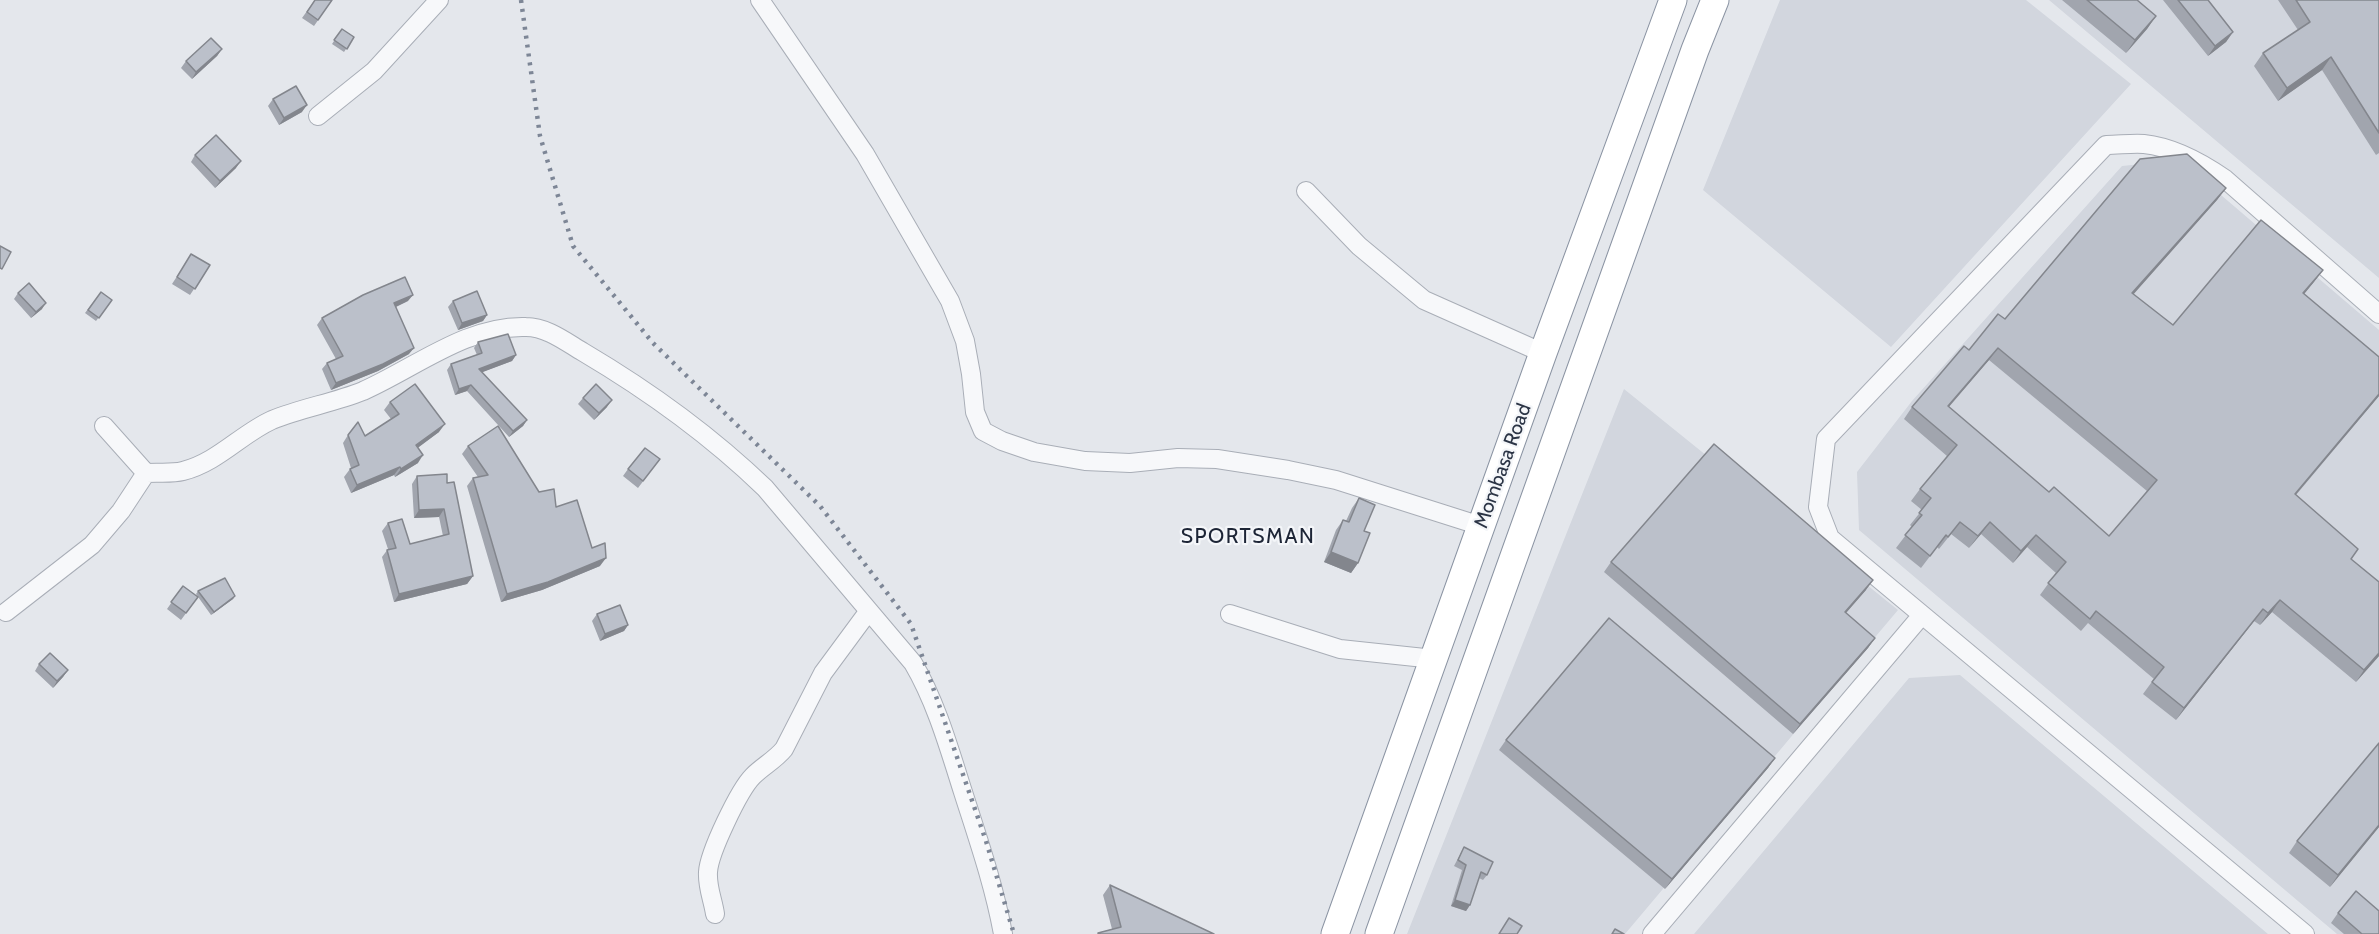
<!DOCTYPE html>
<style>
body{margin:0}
canvas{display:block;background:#e4e7ec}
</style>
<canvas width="2379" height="934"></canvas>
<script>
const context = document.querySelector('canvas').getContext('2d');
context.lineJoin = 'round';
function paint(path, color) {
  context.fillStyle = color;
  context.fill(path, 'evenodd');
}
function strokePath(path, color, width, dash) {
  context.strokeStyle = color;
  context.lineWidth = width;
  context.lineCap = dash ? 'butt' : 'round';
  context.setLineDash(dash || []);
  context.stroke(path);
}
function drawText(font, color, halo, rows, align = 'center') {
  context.font = font + ' Cabin,sans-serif';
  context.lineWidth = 4.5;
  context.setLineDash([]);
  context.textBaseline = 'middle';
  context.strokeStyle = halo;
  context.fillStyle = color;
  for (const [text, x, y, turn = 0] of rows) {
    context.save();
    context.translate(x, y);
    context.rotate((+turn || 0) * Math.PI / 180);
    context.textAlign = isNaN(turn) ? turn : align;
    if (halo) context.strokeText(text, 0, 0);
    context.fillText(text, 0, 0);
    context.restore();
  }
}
paint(new Path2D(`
 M1780 0H2026L2131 84 1891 347 1703 190Z
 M2049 0H2379V278Z
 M2180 160 2379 330V934H2337L1859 530 1857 472 1912 401 2122 166Z
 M1624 389 1898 610 1625 934H1407Z
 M1960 675 2268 934H1694L1909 678Z`), '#d2d6de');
const minor = new Path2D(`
 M760 0 865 154 950 301 965 341 971 374 975 412 983 431 1002 441 1034 452 1085 461 1130 463 1178 458 1217 459 1288 470 1336 480 1481 526
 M318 116 374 71 439 0
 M1306 191 1359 246 1424 300 1543 353
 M104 426 146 473
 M6 612 92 545 121 511 146 473C159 472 171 474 183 471 218 462 241 434 272 420 301 408 333 403 363 391 415 368 467 325 526 327 547 327 566 342 583 352 649 391 710 435 765 488L913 663C936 702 949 748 963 792 978 839 994 885 1003 934
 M1230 614 1340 649 1434 659
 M715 914C713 900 707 887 708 872 709 853 739 790 753 776 763 766 775 760 784 749L823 673 868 612
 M1652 934 1922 615
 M2305 934 1830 538 1818 507 1826 439 2106 145C2119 145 2132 143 2144 144 2173 147 2202 163 2225 179L2379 314`);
const highway = new Path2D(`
 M1335 934 1543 353 1673 0
 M1379 934 1695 50 1715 0`);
strokePath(minor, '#a9aeb7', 20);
strokePath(highway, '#8b94a3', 29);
strokePath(minor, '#f7f8fa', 18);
strokePath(highway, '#fff', 27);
strokePath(new Path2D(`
 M521 0 540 136 573 246 653 343 820 506 911 624 986 841 1014 934`), '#7d8696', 4.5, [3, 6]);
paint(new Path2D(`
 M315 0H332L314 26 302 18Z
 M2062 0H2137L2156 16 2147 29 2126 53Z
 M2163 0H2208L2233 32 2226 42 2208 56Z
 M2278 0H2379V153L2376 155 2322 70 2278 101 2254 66 2263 53 2298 30Z
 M342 29 354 37 344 52 332 44Z
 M222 49 217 56 192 79 181 68 186 61Z
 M273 99 302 112 279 125 268 106Z
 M195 155 236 168 215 188 191 162Z
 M2226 188 2217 200 2133 294 2173 325 2323 270 2304 294 2379 357V396L2296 495 2351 559 2379 582V656L2356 682 2272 612 2260 625 2254 621 2176 720 2143 694 2154 679 2088 623 2081 631 2040 595 2056 573 2027 547 2013 563 1981 534 1969 548 1951 534 1939 549 1937 547 1921 568 1896 548 1912 527 1910 525 1922 510 1911 501 1920 489 1947 456 1904 419 1912 407 1969 350 2005 319ZM1989 360 2147 491 2109 536 2049 492 1949 407Z
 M187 261 210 265 190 295 172 284Z
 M101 292 112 300 96 321 85 313Z
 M18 293 42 309 31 318 14 299Z
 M408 301 396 307 409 354 378 371 331 390 322 369 327 363 336 359 317 325 322 318Z
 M453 301 487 315 483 321 458 330 448 307Z
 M478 342 516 355 512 361 482 372 527 420 523 426 509 437 467 391 455 395 447 370 451 364 477 355 474 348Z
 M583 398 607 407 594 420 578 404Z
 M390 402 439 432 418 447V463L395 477 394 475 351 493 344 477 350 469 351 468 343 443 348 435 365 436 391 419 384 410Z
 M468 446 539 492 556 507 592 548 600 566 542 590 501 602 467 486 473 478 478 477 462 454Z
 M660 459 638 488 623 476 628 469Z
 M417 476 447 483 473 576 467 584 394 602 382 557 388 549 382 531 388 523 410 544 443 536 439 517 414 518 412 484Z
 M1359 498 1364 531 1358 563 1351 573 1324 562 1336 530 1343 520 1346 521 1352 508Z
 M1611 562 1866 590 1846 613 1875 638 1868 648 1793 734 1604 572Z
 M183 586 198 597 181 620 167 609Z
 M198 591 235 596 233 599 211 615 196 594Z
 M597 614 628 625 624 631 600 641 592 621Z
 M39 664 68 670 63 677 53 688 35 671Z
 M1506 740 1775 758 1768 768 1665 889 1499 750Z
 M2379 743V827L2330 887 2289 853 2297 841Z
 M1464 847 1487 875 1483 880 1479 878 1470 905 1466 911 1451 906 1462 870 1454 866Z
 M1110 885 1214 934H1097L1098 933 1112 929 1103 895Z
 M2338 913 2379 934H2344L2331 923Z`), '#a1a5ae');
paint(new Path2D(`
 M2156 16 2147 29 2126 53 2135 40Z
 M2233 32 2226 42 2208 56 2215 46Z
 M222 49 217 56 192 79 196 72Z
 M2331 57 2322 70 2278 101 2287 88Z
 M307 105 302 112 279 125 284 118Z
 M241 161 236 168 215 188 220 181Z
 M2226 188 2217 200 2124 305 2132 293Z
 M2323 270 2314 282 2295 305 2303 293Z
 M413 295 408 301 389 310 394 303Z
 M46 303 42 309 31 318 36 312Z
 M487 315 483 321 458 330 462 323Z
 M414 348 409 354 378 371 331 390 336 383Z
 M1998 348 1989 360 1939 418 1948 406Z
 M516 355 512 361 475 375 479 369Z
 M471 385 467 391 455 395 459 389Z
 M2379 394V396L2286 506 2295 494Z
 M612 400 607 407 594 420 599 413Z
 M527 420 523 426 509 437 513 431Z
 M445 424 439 432 411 453 416 445Z
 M423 455 418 463 395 477 401 469Z
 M400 467 394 475 351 493 357 485Z
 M444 509 439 517 414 518 419 510Z
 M1990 522 1981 534 1969 548 1978 536Z
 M2036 535 2027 547 2013 563 2021 551Z
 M1331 552 1358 563 1351 573 1324 562Z
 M606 558 600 566 542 590 501 602 507 594Z
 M473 576 467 584 394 602 399 594Z
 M1873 580 1866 590 1838 622 1845 612Z
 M235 596 233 599 211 615 214 612Z
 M2280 600 2272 612 2260 625 2268 613Z
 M2263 609 2254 621 2176 720 2184 708Z
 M628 625 624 631 600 641 605 634Z
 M1875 638 1868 648 1793 734 1800 724Z
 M2379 653V656L2356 682 2364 670Z
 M68 670 63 677 53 688 57 681Z
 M1775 758 1768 768 1665 889 1672 879Z
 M2379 825V827L2330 887 2338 875Z
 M1455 900 1470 905 1466 911 1451 906Z`), '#83868d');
const building = new Path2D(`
 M315 0H332L318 20 307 12Z
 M2087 0H2137L2156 16 2135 40Z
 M2178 0H2208L2233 32 2215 46Z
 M2296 0H2379V133L2331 57 2287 88 2263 53 2310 22Z
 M342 29 354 37 347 49 334 40Z
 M211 38 222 49 196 72 186 61Z
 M296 86 307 105 284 118 273 99Z
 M216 135 241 161 220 181 195 155Z
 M2187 154 2226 188 2132 293 2173 325 2261 220 2323 270 2303 293 2379 357V394L2295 494 2358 549 2351 559 2379 582V653L2364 670 2280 600 2268 613 2263 609 2184 708 2152 682 2164 667 2096 611 2090 619 2048 583 2066 562 2036 535 2021 551 1990 522 1978 536 1960 522 1948 537 1946 535 1930 556 1905 535 1922 515 1919 513 1931 498 1920 489 1957 445 1912 407 1964 346 1969 350 1998 314 2005 319 2140 159ZM1998 348 2157 480 2109 536 2054 487 2049 492 1948 406Z
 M0 246 11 252 2 269 0 268Z
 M191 254 210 265 195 289 177 277Z
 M405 277 413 295 394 303 414 348 383 364 336 383 327 363 343 356 322 318 363 295Z
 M29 283 46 303 36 312 18 293Z
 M477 291 487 315 462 323 453 301Z
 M101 292 112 300 99 318 88 310Z
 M508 334 516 355 479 369 527 420 513 431 471 385 459 389 451 364 482 353 478 342Z
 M415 384 445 424 416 445 423 455 401 469 400 467 357 485 350 469 359 465 348 435 358 422 365 436 399 414 390 402Z
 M596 384 612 400 599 413 583 398Z
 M498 426 539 492 554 489 556 507 577 500 592 548 605 543 606 558 548 582 507 594 473 478 488 475 468 446Z
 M1714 444 1873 580 1845 612 1875 638 1800 724 1611 562Z
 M645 448 660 459 643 481 628 469Z
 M447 474V483L454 482 473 576 399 594 387 550 396 548 388 523 402 519 410 544 449 534 444 509 419 510 417 476Z
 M1359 498 1375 505 1364 531 1370 533 1358 563 1331 552 1343 520 1349 522Z
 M225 578 235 596 214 612 198 591Z
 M183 586 198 597 186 613 171 602Z
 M620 605 628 625 605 634 597 614Z
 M1609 618 1775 758 1672 879 1506 740Z
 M50 653 68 670 57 681 39 664Z
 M2379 743V825L2338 875 2297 841Z
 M1464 847 1493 862 1487 875 1481 872 1470 905 1455 900 1466 865 1458 860Z
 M1110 885 1214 934H1099L1098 933 1121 927Z
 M2356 891 2379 911V934H2362L2338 913Z
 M1509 918 1522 926 1517 934H1499Z
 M1615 929 1624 934H1612Z`);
paint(building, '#bbc0ca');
strokePath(building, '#83868d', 1.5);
drawText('20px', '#2b3445', '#f4f6f9', [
 ["Mombasa Road",1503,466,-70]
]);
context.letterSpacing = '1.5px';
drawText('21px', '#1d2536', '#f4f6f9', [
 ["SPORTSMAN",1248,537]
]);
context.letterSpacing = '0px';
</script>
